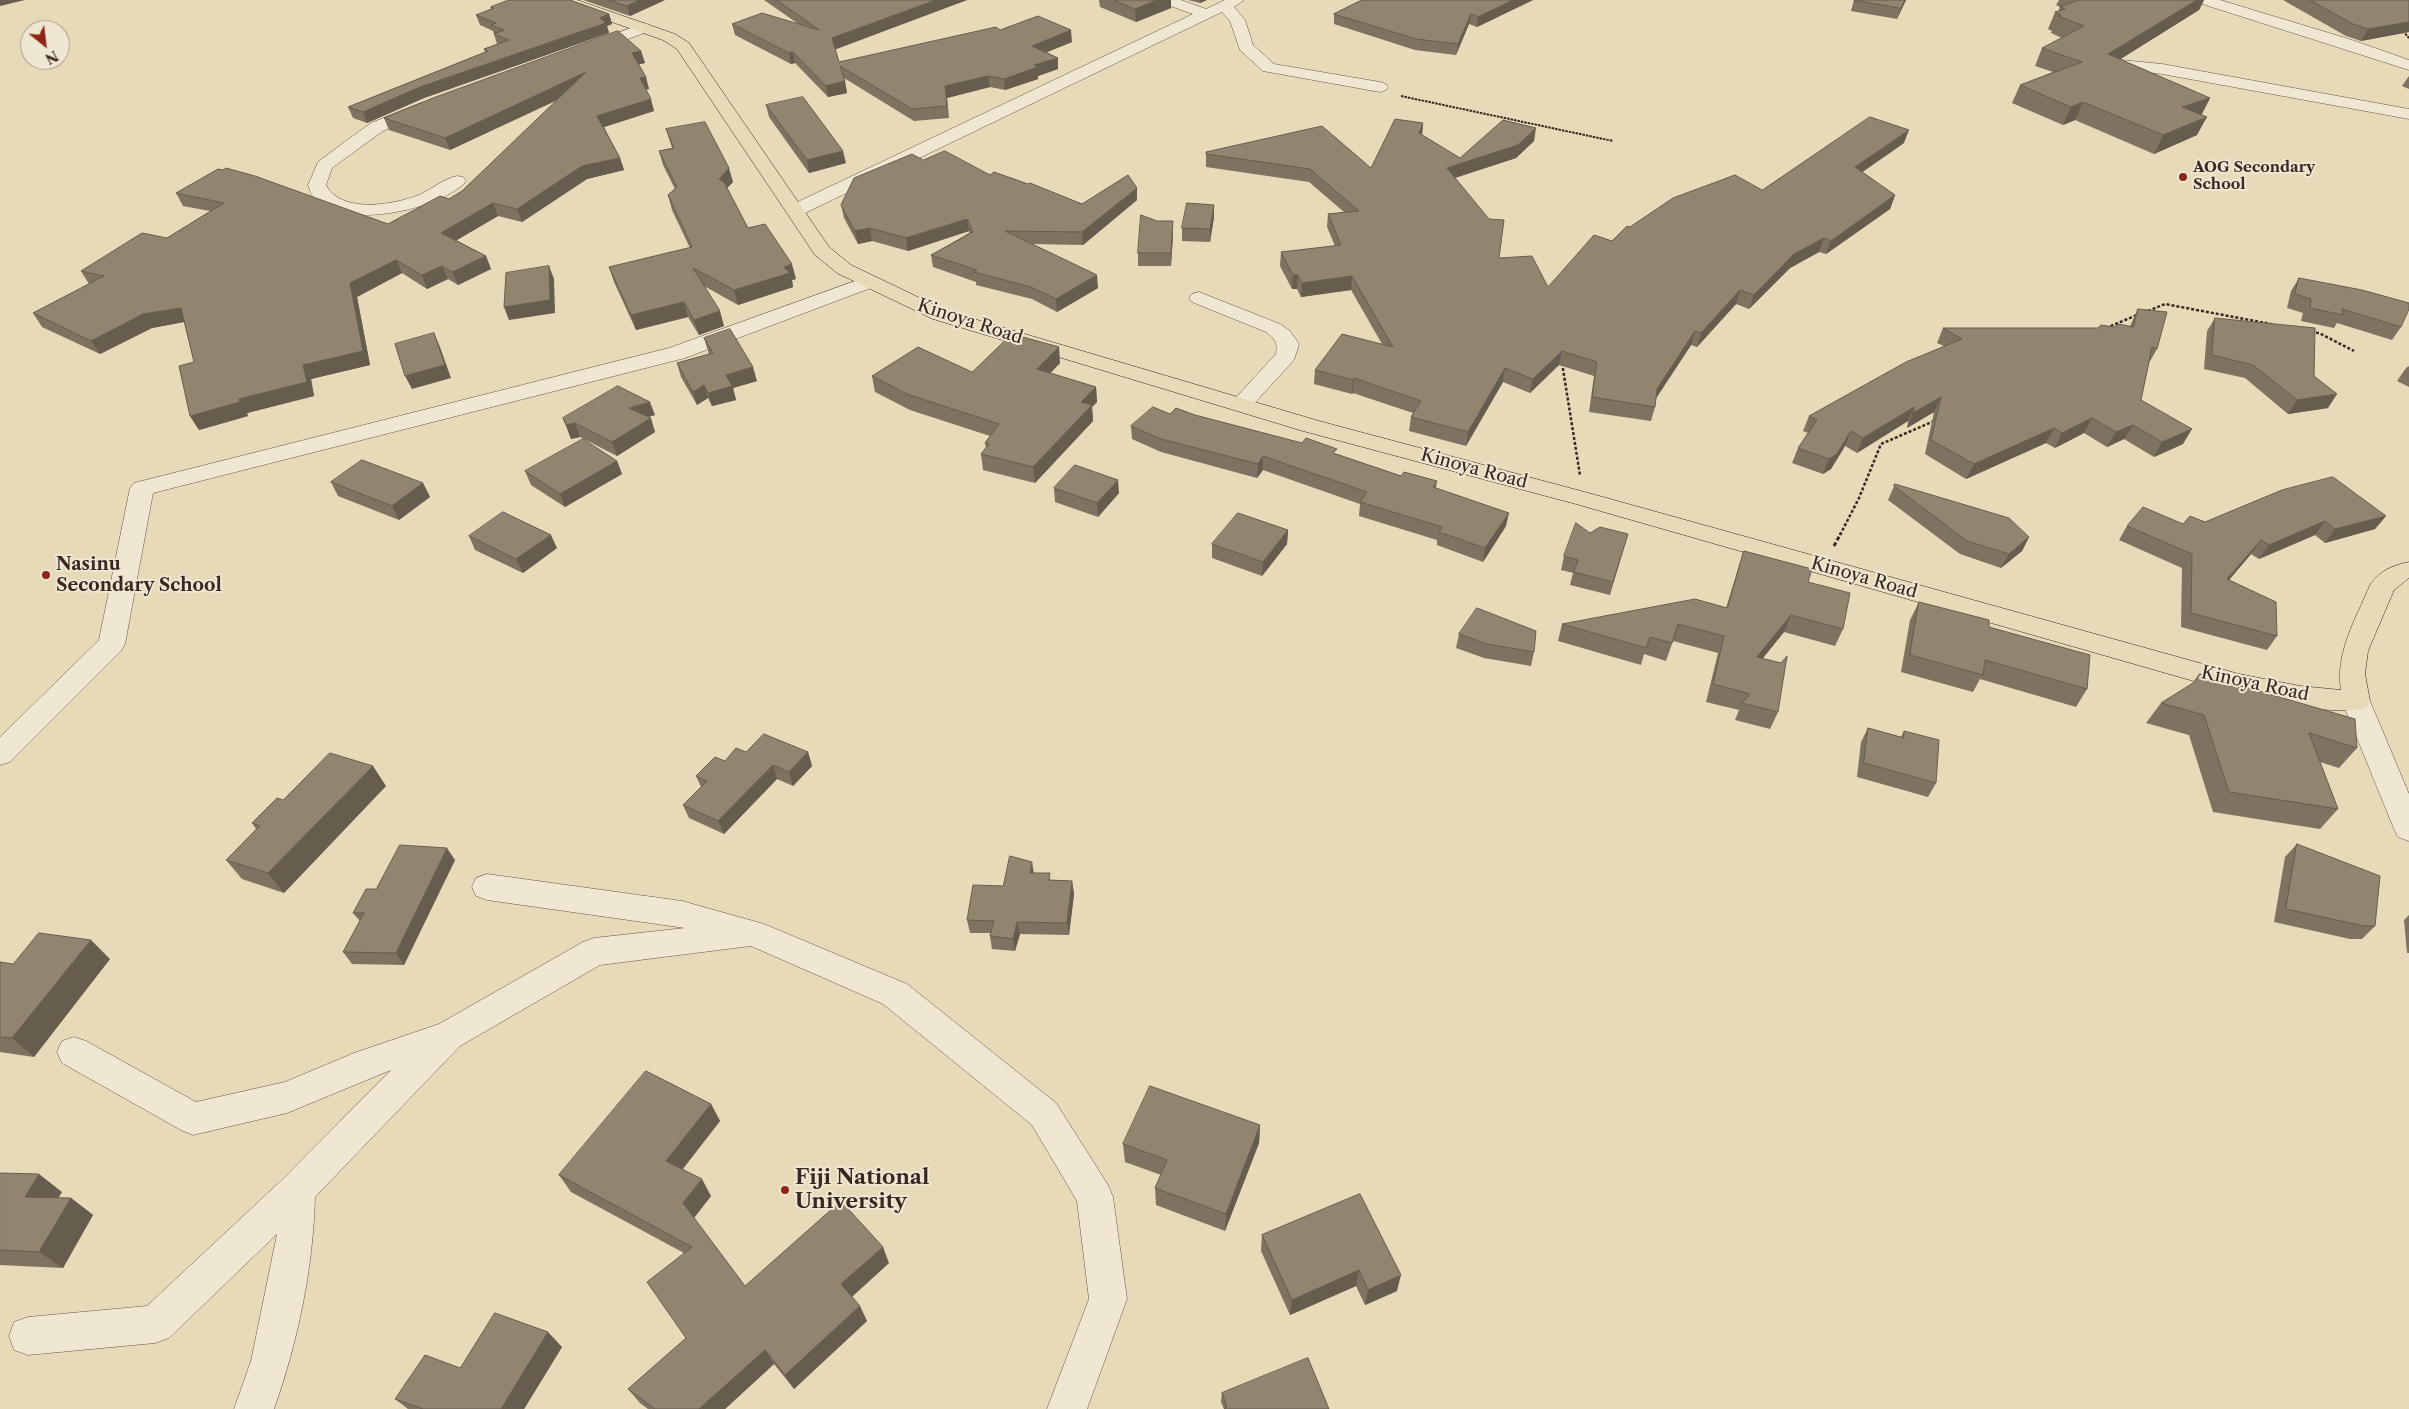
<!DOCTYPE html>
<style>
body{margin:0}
#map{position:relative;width:2409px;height:1409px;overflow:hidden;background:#e6dab8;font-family:"Libre Caslon Text",serif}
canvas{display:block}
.north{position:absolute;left:20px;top:20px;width:50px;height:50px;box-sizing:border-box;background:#efe7d1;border:1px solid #a59b8b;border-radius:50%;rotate:151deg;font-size:14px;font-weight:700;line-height:20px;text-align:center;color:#372822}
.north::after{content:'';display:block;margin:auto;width:18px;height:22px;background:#8f2418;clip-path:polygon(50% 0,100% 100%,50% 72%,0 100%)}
</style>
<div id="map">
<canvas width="2409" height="1409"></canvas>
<div class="north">N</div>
</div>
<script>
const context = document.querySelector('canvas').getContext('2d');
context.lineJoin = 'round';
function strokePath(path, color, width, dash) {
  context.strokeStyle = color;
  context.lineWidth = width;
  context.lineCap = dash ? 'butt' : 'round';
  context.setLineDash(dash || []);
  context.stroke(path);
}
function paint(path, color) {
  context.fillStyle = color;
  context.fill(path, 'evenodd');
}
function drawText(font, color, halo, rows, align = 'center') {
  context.font = font + ' "Libre Caslon Text",serif';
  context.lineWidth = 4;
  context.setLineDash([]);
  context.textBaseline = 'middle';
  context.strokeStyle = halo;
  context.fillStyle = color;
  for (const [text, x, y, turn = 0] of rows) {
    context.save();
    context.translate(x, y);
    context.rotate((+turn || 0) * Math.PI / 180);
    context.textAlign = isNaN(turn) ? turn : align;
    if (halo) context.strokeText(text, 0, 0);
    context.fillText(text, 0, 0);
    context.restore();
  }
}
const minor = new Path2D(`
 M1160 0H1181L1206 9 1225 0H1244L1234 7 1245 20 1253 45 1274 64 1380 82 1386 84 1388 87 1386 90 1380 92 1263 71 1240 50 1230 21 1222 12 803 214H789L787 210 789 206 1193 14 1162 3Z
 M2197 0H2220L2352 40 2409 60V70L2199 3Z
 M644 23 649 25 652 28 649 31 595 52 589 54 581 49 583 46Z
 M2121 60 2162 64 2409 109V119L2162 74 2115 68 2113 65Z
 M421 103 427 104 429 108 427 112 383 131 358 149 332 168 326 185C341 214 393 205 419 195 432 189 443 179 457 176L463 177 466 181 463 185C453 192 442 199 429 203 402 214 336 225 315 199 311 195 310 190 308 185L318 162 346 141 371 123Z
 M869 276 876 278 879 282 876 286 685 358 153 493 125 644 121 651 10 762 0 765V737L99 640 130 488 134 483 669 348Z
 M1199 292 1280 324 1290 331 1299 344 1294 360 1249 409 1241 411 1233 409 1230 404 1276 354C1278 342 1275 339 1266 332L1192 302 1189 298 1192 294Z
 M2356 691 2366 694 2370 701 2409 794V841L2398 837 2394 829 2342 701 2346 694Z
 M487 874 682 901 764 924 907 984 1056 1103 1108 1185 1113 1197 1127 1299 1087 1409H1047L1089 1299 1077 1201 1032 1125 883 1004 751 946 600 965 460 1046 315 1197C313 1269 298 1341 274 1409H234L251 1361 277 1234 169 1338 155 1343 28 1355 14 1350 9 1336 14 1322 28 1317 147 1306 284 1178 391 1070 287 1113 193 1135 181 1130 62 1063 57 1052 62 1041 74 1037 86 1041 196 1102 285 1082 354 1053 439 1024 583 942 594 938 685 928 487 900 476 896 472 887 476 878Z`);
const major = new Path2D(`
 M556 0H577L675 34 689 43 829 247 851 265 947 311 1319 421 1592 494 2239 674 2300 686 2341 690C2335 652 2356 619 2370 585 2379 571 2393 565 2409 562V578L2394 590 2368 651 2365 674 2370 701 2366 708C2337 717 2270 700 2239 694L1576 504 1303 431 933 319 837 273 815 255 677 49 663 40 558 3Z`);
strokePath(minor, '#635448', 1);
strokePath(major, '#372822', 1);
strokePath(new Path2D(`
 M2403 31 2409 38
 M1401 96 1613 141`), '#372822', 2, [2.5, 1]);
strokePath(new Path2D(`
 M2148 311 2165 304 2271 324
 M2106 328 2137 315
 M2311 332 2319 333 2354 351
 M1562 363 1580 475
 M1840 535 1859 498 1881 444 1934 421`), '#372822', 2.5, [3, 2]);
strokePath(new Path2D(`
 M1834 546 1841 533`), '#372822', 3, [4, 2.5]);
paint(minor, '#efe7d1');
paint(major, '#e6dab8');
paint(new Path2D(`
 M583 0H665L630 16Z
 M764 0H967L835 49 839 62 1000 30 1072 42 1046 52 1058 58V69L1038 76V79L1005 90 990 87 947 98 949 118 914 121 844 78 847 93 828 97 795 63 791 64 735 35 732 24 797 23Z
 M1099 0H1171V8L1136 22 1100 7Z
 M1188 0H1207L1200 3Z
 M1362 0H1533L1477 27 1469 24 1456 55 1415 50 1334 24V14Z
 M1854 0H1906L1897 19 1851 11Z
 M2059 0H2204L2199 10 2120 59 2210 98 2201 115 2197 135 2154 154 2075 120 2063 125 2012 103 2020 85 2053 72 2035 66 2042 48 2062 38 2051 33 2052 31 2048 29 2055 12H2058L2060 7 2056 5Z
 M2283 0H2409V32L2361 41 2346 36Z
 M491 7 609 14 612 24 607 26 609 33 424 98 367 123 353 118 348 107 485 52 484 49 497 44 493 31 480 25 476 15 491 9Z
 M641 51 645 63 639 64 649 89H646L654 111 604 127 620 158 624 170 587 179 522 222 498 216 456 240 486 256 491 269 458 285 448 279 427 289 402 273 357 297 370 365 311 379 314 396 247 413 248 416 199 430 190 416 194 362 184 322 152 328 100 354 42 327 33 313 89 284 81 271 167 238 210 211 183 206 176 193 388 224 449 199 462 191 558 100 450 150 389 130 384 118Z
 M2409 76V89L2402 86Z
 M766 105 846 163 809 173 769 117Z
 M1423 123 1422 135 1460 158 1534 141 1516 158 1455 178 1499 258 1548 287 1630 227 1762 190 1904 143 1862 172 1895 195 1890 209 1826 254 1819 252 1790 268 1749 309 1736 304 1697 347 1691 345 1656 398 1655 407 1651 421 1589 412 1594 376 1559 365 1530 393 1503 382 1466 446 1409 431 1411 417 1413 413 1353 393 1352 394 1314 384 1315 370 1382 344 1351 290 1301 297 1297 289H1292L1280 266 1281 252 1335 246 1327 227 1328 214 1344 212 1309 182 1206 167V152L1371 168Z
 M666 129 733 182 727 188 748 228 796 279 792 280 793 287 738 305 704 286 724 326 699 335 688 317 636 330 614 282 609 267 690 248 672 210 668 195 675 189 663 165 659 151 672 148Z
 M923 160 990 175 1082 204 1137 200 1083 245 1032 244 1098 288 1057 312 1032 299 976 285V282L933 267 931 255 969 233V231L908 251 872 241 858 244 844 218 841 205Z
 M1214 205V217L1210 242 1182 241V228Z
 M1173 234 1171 266H1138V253Z
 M2299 278 2401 327 2392 340 2337 323 2334 328 2301 321 2303 313 2287 308 2291 291Z
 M2138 309 2157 349 2149 363 2141 400 2183 444 2154 457 2124 439 2107 447 2084 433 2055 448 2046 443 1966 479 1925 454 1934 412 1907 428 1908 421 1857 453 1845 446 1831 469 1823 474 1792 463 1798 448 1808 433 1803 431 1809 416 1944 346 1937 343 1943 328H2098L2130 326Z
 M2215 318 2314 376 2328 408 2288 414 2245 378 2204 369 2207 331Z
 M704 338 757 381 733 388 736 400 712 406 708 398 697 405 681 377 677 363 709 354Z
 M1060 363 1050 373 1096 387 1097 402 1092 407 1093 421 1035 483 983 470 981 454 986 448 985 443 990 436 910 410 875 392 872 376 972 372Z
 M2409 366V387L2397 381 2406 368Z
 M1170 414 1195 415 1337 454 1401 476 1437 481 1436 488 1506 526 1483 562 1437 545V540L1359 516 1360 504 1263 470 1257 478 1161 452 1132 439 1131 426Z
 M655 415 648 417 655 432 617 456 580 437 571 439 563 418Z
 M617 461 622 474 565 507 531 485 525 471Z
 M331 482 423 483 430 497 399 520 338 496Z
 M1895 484 2029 537 2022 551 2001 568 1960 554 1888 500Z
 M1054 488 1119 493 1098 517 1055 502Z
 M2386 516 2375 529 2325 543 2315 535 2259 559 2251 554 2229 580 2277 636 2267 650 2181 627 2182 568 2119 540 2127 526 2205 522Z
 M1288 530 1287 544 1262 576 1212 558V544Z
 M1590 533 1628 534 1610 595 1570 585 1573 573 1561 570 1564 556Z
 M469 536 557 548 523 573 475 550Z
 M1744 551 1808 582 1843 629 1835 646 1784 632 1763 658 1778 712 1770 729 1735 720 1739 710 1706 702 1718 653 1673 641 1666 661 1644 654 1641 665 1558 641 1562 624 1726 608 1738 569Z
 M1919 602 1989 627 2087 689 2076 707 1980 679 1973 692 1901 672 1910 620Z
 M1459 634 1534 652 1531 666 1484 658 1456 648Z
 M2200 674 2357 748 2339 768 2320 762 2338 809 2320 829 2213 812 2189 735 2146 723 2161 703 2192 684Z
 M1868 728 1901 737 1904 731 1936 783 1928 797 1857 777 1861 742Z
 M746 752H808L812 766 793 786 777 779 724 834 689 818 683 805 701 787 696 776Z
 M386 786 284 893 242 879 226 860 256 829 252 823Z
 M2297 844 2375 926 2362 939H2350L2274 922 2285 857Z
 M455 860 404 965 352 964 343 952 360 921 353 913 376 889Z
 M1034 873 1051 880 1072 881 1074 894 1069 935 1020 934 1015 951 992 949 990 936V933H970L967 920 1003 886Z
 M2409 915V953H2407L2404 920Z
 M110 959 34 1057 0 1052V962L13 964Z
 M711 1104 720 1121 683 1169 711 1196 694 1218 745 1286 889 1263 852 1297 867 1321 794 1389 774 1364 725 1409H648L640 1403 628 1389 686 1338 684 1253 571 1192 559 1175Z
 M1260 1125 1259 1143 1225 1231 1156 1205 1155 1188 1161 1175 1125 1162 1123 1144Z
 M0 1174 62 1192 58 1198H71L93 1215 63 1268 0 1265Z
 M1360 1194 1397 1291 1365 1305 1356 1286 1290 1315 1261 1251 1262 1235Z
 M562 1347 524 1409H408L395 1399 460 1368Z
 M1222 1393 1329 1409H1224L1221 1402Z`), '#7e7260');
paint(new Path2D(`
 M0 0H25L0 6Z
 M640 0H665L630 16 627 6Z
 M936 0H967L834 50 832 38Z
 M1157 0H1171V8L1136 22 1135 9Z
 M1200 0H1207L1200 3Z
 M1513 0H1533L1477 27 1478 17Z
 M1905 0H1906L1897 19 1901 8Z
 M2197 0H2204L2199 10 2100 72 2108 54Z
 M609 14 612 24 607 26 609 33 424 98 367 123 363 112 420 87Z
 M1471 14 1469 24 1456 55 1458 44Z
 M2409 22V32L2361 41 2368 29Z
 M1071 30 1072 42 1033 58 1032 46Z
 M641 51 645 63 636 65 632 53Z
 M793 52 795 63 791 64 789 53Z
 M1058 58V69L1038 76V79L1005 90 1004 79 1034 65Z
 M586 72 590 84 450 150 445 138Z
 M988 76 990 87 947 98 949 118 945 86Z
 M646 77 649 89 644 90 640 78Z
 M845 81 847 93 828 97 826 86Z
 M2210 98 2201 116 2182 107Z
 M651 99 654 111 601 128 597 116Z
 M2083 102 2075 120 2063 125 2071 107Z
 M2207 117 2197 135 2154 154 2163 135Z
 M1423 123 1422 136 1419 133Z
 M1536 128 1534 141 1516 158 1445 181 1447 168Z
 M1909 130 1904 143 1851 180 1855 167Z
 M843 151 846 163 809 173 807 160Z
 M620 158 624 170 587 179 522 222 517 209 582 166Z
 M729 168 733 182 722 193 719 179Z
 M1137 188V200L1083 245 1082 232Z
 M1895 195 1890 209 1826 254 1831 241Z
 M493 203 498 216 447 246 441 233Z
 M1214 205V217L1210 242V229Z
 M967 219 969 231 908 251 906 238Z
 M1173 221V234L1171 266V253Z
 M870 228 872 241 858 244 855 231Z
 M1824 238 1819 252 1790 268 1749 309 1754 295 1794 254Z
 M486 256 491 269 458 285 452 272Z
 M396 260 402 273 357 297 370 365 311 379 314 396 247 413 248 416 199 430 190 416 239 399 303 365 350 283Z
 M792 264 796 279 792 280 793 287 738 305 734 290 784 267Z
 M442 266 448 279 427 289 422 275Z
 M549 266 554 279 555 313 509 320 504 307Z
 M1097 275 1098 288 1057 312 1056 299Z
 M1293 275H1298L1297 289H1292Z
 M1352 276 1351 290 1301 297 1302 283Z
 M1740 290 1736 304 1697 347 1701 333Z
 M684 302 688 317 636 330 631 315Z
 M181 308 189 321 152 328 100 354 91 341 143 314Z
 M720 311 724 326 699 335 694 320Z
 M1695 331 1691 345 1653 403 1657 389Z
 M434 333 440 347 451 378 412 389 405 376Z
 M1059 347 1060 363 1039 385 1037 369Z
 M1562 351 1559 365 1530 393 1533 379Z
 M753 367 757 381 733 388 736 400 712 406 708 393 726 375Z
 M1505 368 1503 382 1466 446 1468 432Z
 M1354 378 1353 393 1352 394 1353 380Z
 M704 385 708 398 697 405 693 392Z
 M1096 387 1097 402 1092 407 1093 421 1035 483 1033 467 1081 402Z
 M2337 394 2328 408 2288 414 2297 400Z
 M1941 397 1934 412 1907 428 1913 413Z
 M650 402 655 415 634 421 629 408Z
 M1914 407 1908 421 1857 453 1863 438Z
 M651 418 655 432 617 456 612 442Z
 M2092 418 2084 433 2055 448 2062 433Z
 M575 423 580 437 571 439 566 425Z
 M2133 425 2124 439 2107 447 2116 432Z
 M2054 428 2046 443 1966 479 1974 464Z
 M2192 429 2183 444 2154 457 2162 442Z
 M1851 431 1845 446 1831 469 1823 474 1829 459Z
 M1263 456V470L1257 478 1258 464Z
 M617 461 622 474 565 507 560 494Z
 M1118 480 1119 493 1098 517 1097 503Z
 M423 483 430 497 399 520 392 506Z
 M1509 513 1506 526 1483 562 1485 548Z
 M2386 516 2375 529 2325 543 2335 529Z
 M2325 521 2315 535 2259 559 2269 545Z
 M1288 530 1287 544 1262 576 1263 562Z
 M551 535 557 548 523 573 516 559Z
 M2029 537 2022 551 2001 568 2009 554Z
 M2261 540 2251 554 2218 593 2227 579Z
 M1791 615 1784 632 1750 674 1757 657Z
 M808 752 812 766 793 786 789 772Z
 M773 765 777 779 724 834 718 821Z
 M373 766 386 786 284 893 268 873Z
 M447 848 455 860 404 965 396 953Z
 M1032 862 1034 874 1030 873Z
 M1072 881 1074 894 1069 935 1067 923Z
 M1017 922 1020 934 1015 951 1013 939Z
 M91 940 110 959 34 1057 12 1038Z
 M711 1104 720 1121 676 1177 666 1161Z
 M1260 1125 1259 1143 1225 1231 1226 1214Z
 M39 1174 62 1192 48 1214 25 1197Z
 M702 1179 711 1196 693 1219 683 1203Z
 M71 1198 93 1215 63 1268 39 1252Z
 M883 1247 889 1263 848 1300 841 1284Z
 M1359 1270 1356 1286 1290 1315 1292 1300Z
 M1401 1275 1397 1291 1365 1305 1368 1290Z
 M860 1306 867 1321 794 1389 785 1375Z
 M548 1332 562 1347 524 1409H501Z
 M765 1350 774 1364 725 1409H699Z`), '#665d4e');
const building = new Path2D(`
 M509 0H570L609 14 600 18 606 23 420 87 363 112 348 107 488 51 484 49 509 40 494 34 504 30 491 25 496 23 476 15 494 8 491 7Z
 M610 0H640L627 6Z
 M777 0H936L832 38 839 62 996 27 1000 30 1038 16 1071 30 1032 46 1058 58 1034 65 1038 67 1004 79 988 76 945 86 947 106 912 109 840 66 845 81 826 86 793 52 789 53 732 24 762 13 819 30Z
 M1114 0H1157L1135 9Z
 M1362 0H1513L1478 17 1471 14 1458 44 1416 39 1334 14Z
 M1854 0H1905L1901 8Z
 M2079 0H2197L2108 54 2210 98 2182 107 2207 117 2163 135 2083 102 2071 107 2020 85 2082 62 2042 48 2084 26 2058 16 2061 15 2055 12 2065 9 2060 7Z
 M2310 0H2409V22L2368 29 2353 24Z
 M618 31 641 51 632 53 646 77 640 78 651 99 597 116 620 158 582 166 517 209 493 203 441 233 486 256 452 272 442 266 422 275 396 260 350 283 363 351 303 365 307 382 239 399 240 402 190 416 179 366 194 362 181 308 143 314 91 341 33 313 104 276 81 271 142 233 167 238 224 203 176 193 218 169 223 170 226 168 255 176 388 224 440 196 449 199 462 191 586 72 445 138 384 118 433 98Z
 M803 97 843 151 807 160 766 105Z
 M1870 117 1909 130 1855 167 1895 195 1831 241 1824 238 1794 254 1754 295 1740 290 1701 333 1695 331 1657 389 1655 407 1592 397 1597 362 1562 351 1533 379 1505 368 1468 432 1411 417 1421 401 1354 378 1353 380 1315 370 1342 334 1393 347 1352 276 1302 283 1298 275H1293L1281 252 1341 245 1328 214 1359 211 1310 169 1206 154V152L1322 126 1371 168 1395 119 1423 123 1419 133 1460 158 1503 120 1536 128 1518 145 1447 168 1489 219 1504 220 1499 258 1532 256 1548 287 1594 235 1612 241 1627 226 1630 227 1673 198 1735 175 1762 190Z
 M705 122 729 168 719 179 724 182 748 228 765 224 792 264 784 267 790 273 734 290 693 268 720 311 694 320 684 302 631 315 609 267 692 247 668 195 677 187 659 151 674 148 666 129Z
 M945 151 990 175 994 172 1028 184 1030 183 1082 204 1128 175 1137 188 1082 232 1005 231 1097 275 1056 299 1031 287 974 272 977 270 931 255 973 232 967 219 906 238 870 228 855 231 841 205 854 178 912 154 923 160Z
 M1187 203 1214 205 1210 229 1182 228Z
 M1141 215 1157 221H1173L1171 253H1138Z
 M549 266 550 300 504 307 506 273Z
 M2299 278 2362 290 2409 303V309L2401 327 2342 309 2343 315 2310 308 2311 299 2295 294Z
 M2138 309 2167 312 2157 349 2152 347 2141 400 2192 429 2162 442 2133 425 2116 432 2092 418 2062 433 2054 428 1974 464 1931 440 1941 397 1913 413 1914 407 1863 438 1851 431 1837 454 1829 459 1798 448 1817 420 1809 416 1906 362 1962 339 1943 328H2098L2101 325 2114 327 2119 324 2133 327Z
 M2215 318 2315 328 2314 376 2337 394 2297 400 2253 365 2212 355Z
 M730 329 753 367 726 375 732 386 708 393 704 385 693 392 677 363 713 353 704 338Z
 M434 333 445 365 405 376 395 344Z
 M1012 334 1059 347 1037 369 1096 387 1081 402 1092 405 1033 467 981 454 989 444 985 443 999 424 907 394 872 376 918 347 972 372Z
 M618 386 650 402 629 408 651 418 612 442 575 423 566 425 563 418Z
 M1153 407 1170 414 1176 408 1195 415 1302 443 1306 438 1337 449 1333 453 1401 476 1404 472 1437 481 1433 487 1509 513 1485 548 1439 532 1442 527 1360 502 1367 492 1263 456 1258 464 1161 439 1131 426Z
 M583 439 617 461 560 494 525 471Z
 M362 460 423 483 392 506 331 482Z
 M1075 465 1118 480 1097 503 1054 488Z
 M2333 477 2386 516 2335 529 2325 521 2269 545 2261 540 2227 579 2276 602 2277 636 2191 613 2192 554 2127 526 2143 507 2183 524 2190 516 2205 522 2282 490Z
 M1895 484 2009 518 2029 537 2009 554 1967 541 1894 486Z
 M503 512 551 535 516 559 469 536Z
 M1238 513 1288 530 1263 562 1212 544Z
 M1576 523 1590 533 1600 527 1628 534 1613 582 1574 572 1578 560 1564 556Z
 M1744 551 1812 569 1808 582 1850 593 1843 629 1791 615 1757 657 1781 663 1787 656 1778 712 1742 703 1750 694 1713 684 1724 636 1678 624 1672 643 1650 637 1646 648 1562 624 1695 599 1727 608Z
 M1919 602 1989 620V627L2090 655 2087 689 1985 660 1983 675 1910 655Z
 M1477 608 1536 631 1534 652 1487 644 1459 634Z
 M2200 674 2355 719 2357 748 2309 733 2338 809 2229 792 2204 715 2161 703 2193 683Z
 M1868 728 1904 738V731L1939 740 1936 783 1864 763Z
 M764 734 808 752 789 772 773 765 718 821 683 805 707 781 696 776 715 757 725 761 736 748 746 752Z
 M330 753 373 766 268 873 226 860 260 826 252 823 277 798 283 800Z
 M2297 844 2380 876 2375 926H2364L2286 909Z
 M400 845 447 848 396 953 343 952 364 913H353L366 889H376Z
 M1010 856 1032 862 1030 873H1050L1049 880 1072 881 1067 923 1017 922 1013 939 990 936 994 921 967 920 973 885 1003 886Z
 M39 933 91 940 12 1038 0 1037V962L13 964Z
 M646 1071 711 1104 666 1161 702 1179 683 1203 745 1286 841 1201 883 1247 841 1284 860 1306 785 1375 765 1350 699 1409H655L628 1389 686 1338 647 1282 692 1247 559 1175Z
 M1150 1086 1260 1125 1226 1214 1155 1188 1167 1160 1123 1144Z
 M0 1173 39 1174 25 1197 71 1198 39 1252 0 1250Z
 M1360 1194 1401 1275 1368 1290 1359 1270 1292 1300 1262 1235Z
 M495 1313 548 1332 501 1409H423L395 1399 425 1355 460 1368Z
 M1308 1358 1329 1409H1224L1227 1407 1222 1393Z`);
paint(building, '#928570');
strokePath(building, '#665d4e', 1);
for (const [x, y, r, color] of [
 [2183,177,5,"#8f2418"],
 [46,575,5,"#8f2418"],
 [785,1190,5,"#8f2418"]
]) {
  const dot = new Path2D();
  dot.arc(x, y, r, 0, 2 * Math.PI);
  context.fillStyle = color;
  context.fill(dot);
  strokePath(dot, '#efe7d1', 2);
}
drawText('bold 15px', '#372822', '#efe7d1', [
 ["AOG Secondary",2193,168],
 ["School",2193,185]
], 'left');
drawText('18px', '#372822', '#efe7d1', [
 ["Kinoya Road",970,322,18],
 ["Kinoya Road",1474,469,15],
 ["Kinoya Road",1864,578,16],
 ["Kinoya Road",2255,684,12]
]);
drawText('bold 18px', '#372822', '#efe7d1', [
 ["Nasinu",56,565],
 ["Secondary School",56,586]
], 'left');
drawText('bold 21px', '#372822', '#efe7d1', [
 ["Fiji National",795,1178],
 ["University",795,1202]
], 'left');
</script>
